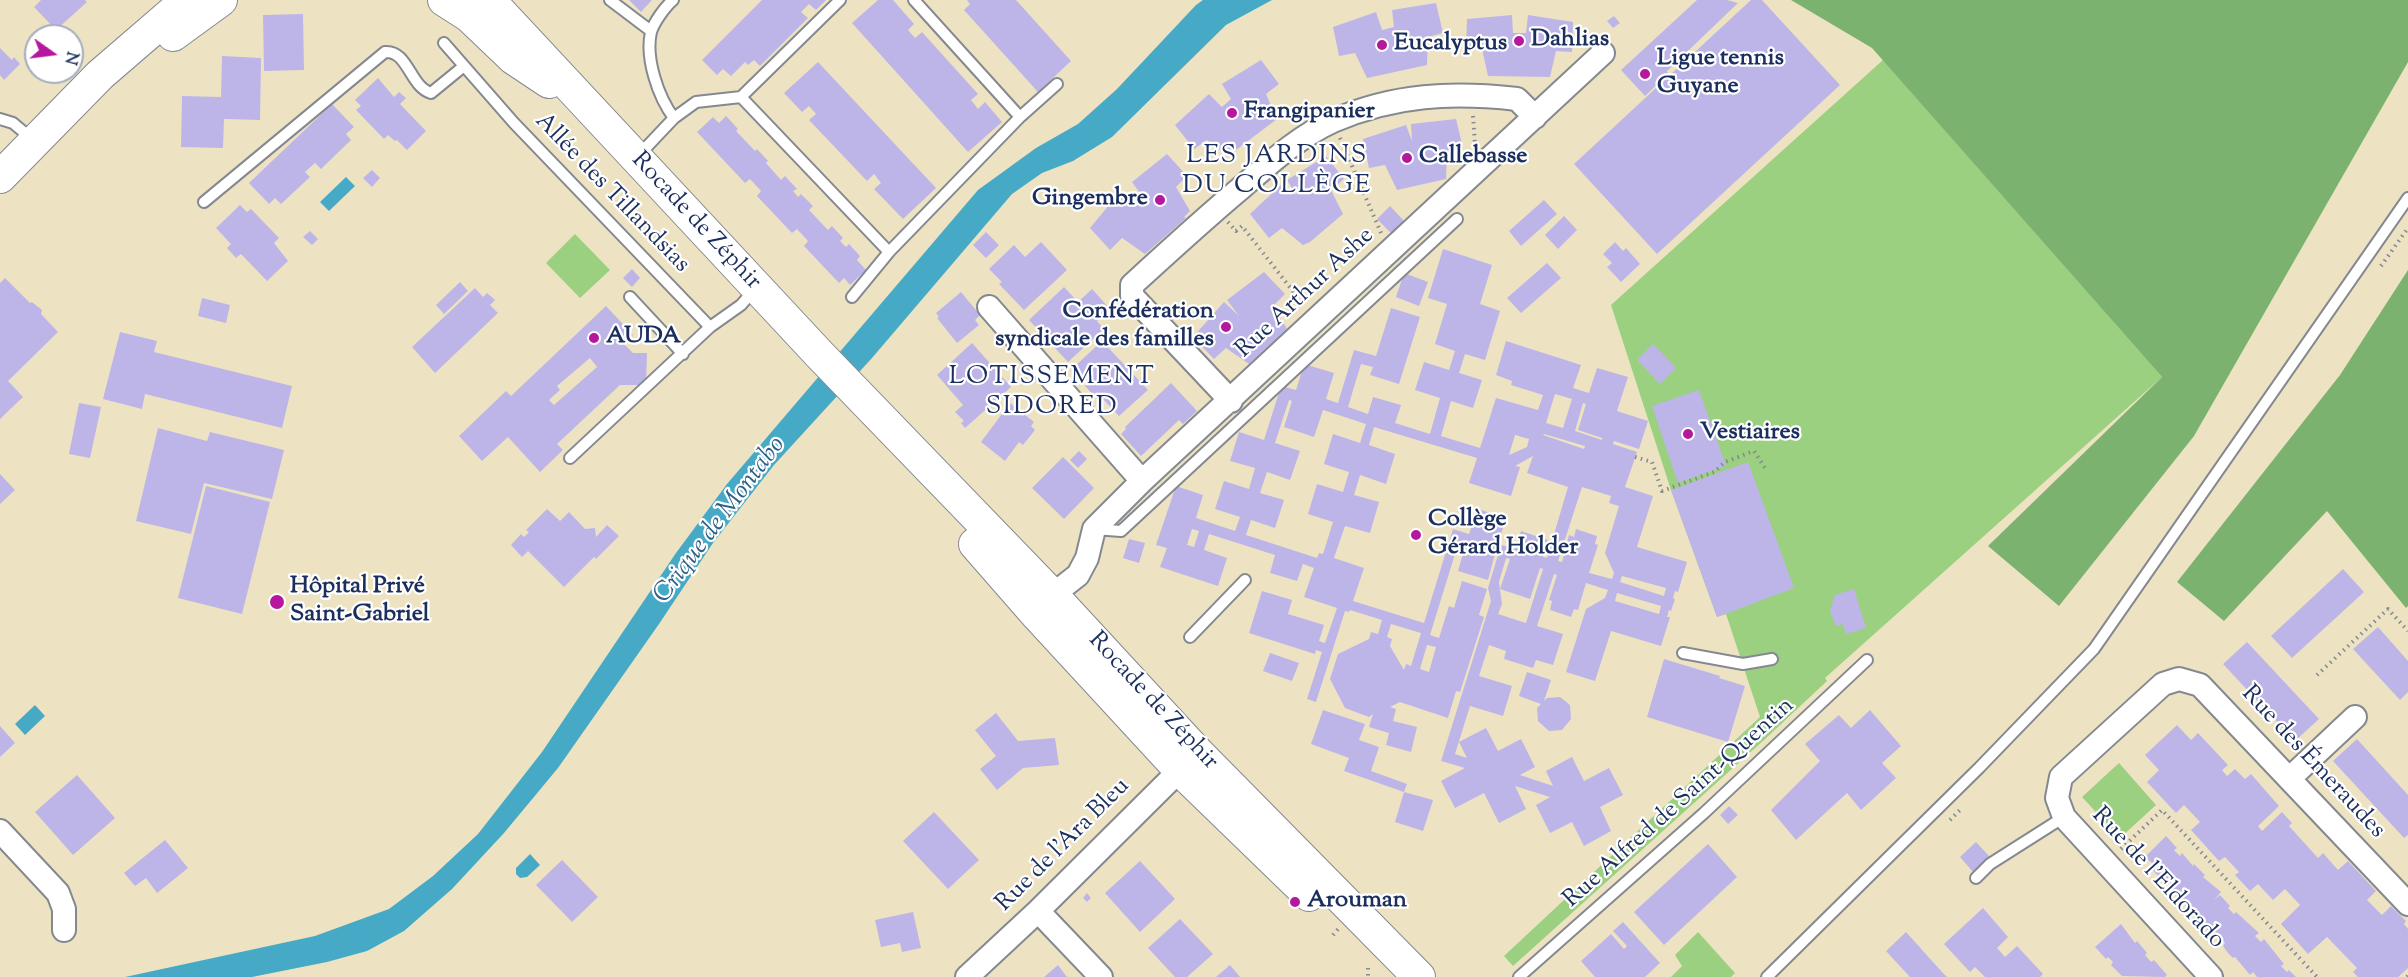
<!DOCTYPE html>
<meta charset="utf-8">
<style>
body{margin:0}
#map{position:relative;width:2408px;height:977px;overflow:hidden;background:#ede3c3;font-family:"Sorts Mill Goudy",serif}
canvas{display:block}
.north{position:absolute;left:24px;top:24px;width:60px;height:60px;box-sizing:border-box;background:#fff;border:2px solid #a4acbf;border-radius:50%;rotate:104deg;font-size:16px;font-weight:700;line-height:24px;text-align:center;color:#1b2f5e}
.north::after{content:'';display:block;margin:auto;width:21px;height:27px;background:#b5179e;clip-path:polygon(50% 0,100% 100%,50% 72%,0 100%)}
</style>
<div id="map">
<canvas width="2408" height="977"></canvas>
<div class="north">N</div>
</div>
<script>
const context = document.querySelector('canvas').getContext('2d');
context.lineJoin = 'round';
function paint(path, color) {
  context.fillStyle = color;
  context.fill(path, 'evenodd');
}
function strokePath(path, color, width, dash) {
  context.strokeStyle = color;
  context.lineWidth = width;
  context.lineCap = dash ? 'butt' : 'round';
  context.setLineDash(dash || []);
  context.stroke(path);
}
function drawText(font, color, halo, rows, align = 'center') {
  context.font = font + ' "Sorts Mill Goudy",serif';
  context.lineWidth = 4.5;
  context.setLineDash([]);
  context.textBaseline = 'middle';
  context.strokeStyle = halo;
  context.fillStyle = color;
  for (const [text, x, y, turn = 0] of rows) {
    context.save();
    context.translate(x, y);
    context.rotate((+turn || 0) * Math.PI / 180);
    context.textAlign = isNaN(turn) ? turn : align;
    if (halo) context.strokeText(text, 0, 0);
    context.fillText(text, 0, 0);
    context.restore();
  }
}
paint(new Path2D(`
 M1883 60 2162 377 1825 678 1827 681 1764 740 1513 966 1504 956 1760 717 1726 614 1717 617 1671 490 1611 305Z
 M575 234 610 270 580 298 546 263Z
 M2119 763 2156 805 2120 838 2082 797Z
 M1698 932 1735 973 1731 977H1671L1682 966 1675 955Z`), '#9bd081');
paint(new Path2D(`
 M1791 0H2408V62L2194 436 2059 606 1988 546 2162 377 1872 48Z
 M2408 270V606L2406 608 2327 511 2224 621 2177 582 2340 375Z`), '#7cb26f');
paint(new Path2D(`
 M1203 0H1272L1226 25 1112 137 1073 161 1042 173 1012 194 872 358 774 465 713 543 659 624 558 768 504 833 452 889 404 931 367 951 327 962 252 977H125L315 936 389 909 433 876 478 834 542 752 676 553 727 484 978 190 1036 148 1078 124 1117 89 1196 5Z
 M346 177 355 186 329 211 320 202Z
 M35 705 45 716 25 735 15 724Z
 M530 854 540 865 527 877 520 878 516 874V868Z`), '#46aac6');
paint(new Path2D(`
 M41 0H85L87 2 56 30 34 7Z
 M629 0H652L641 12Z
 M762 0H826L816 10 809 4 801 12 808 18 760 66 754 60 748 65 745 62 731 76 723 69 717 75 702 60Z
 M878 0H893L914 24 908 30 915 38 922 32 978 94 971 100 978 109 985 102 1002 122 968 152 852 23Z
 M967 0H1016L1071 61 1038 92 964 10 970 4Z
 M1697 0H1727L1738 3 1667 71 1668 74 1645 96 1621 70Z
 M1751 0H1762L1840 85 1657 254 1574 164Z
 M1436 3 1443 33 1428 37 1427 65 1367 78 1355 53 1339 56 1333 27 1376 12 1382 30 1394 27 1392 10Z
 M303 14 304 70 264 71 263 15Z
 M1512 15 1513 33H1526L1528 15 1573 22 1572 52 1556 51 1550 77 1488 76 1482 49H1466L1467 19Z
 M1614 16 1620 23 1613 28 1607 21Z
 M0 48 12 60 14 57 20 64 4 80 0 75Z
 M222 56 261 58 260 120 224 119 223 148 181 147 182 96 221 97Z
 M1261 60 1279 84 1266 94 1277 119 1228 156 1207 140 1194 149 1175 125 1209 94 1222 107 1231 99 1222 84Z
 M818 62 936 188 903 219 874 189 881 183 874 174 867 181 809 120 816 114 809 106 802 112 784 93Z
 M378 78 394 97 399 92 406 98 400 104 426 131 407 150 397 140 395 141 388 135 384 139 356 110 361 106 355 100Z
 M332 104 354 127 346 134 351 140 321 169 315 163 305 172 310 177 281 204 275 198 269 204 249 183Z
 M726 116 738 129 736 131 755 151 757 149 768 161 766 163 781 180 785 176 797 189 793 191 798 197 801 194 813 206 809 210 828 230 832 226 843 238 840 241 846 247 849 244 860 256 857 260 866 270 850 285 844 278 839 283 804 246 808 241 797 229 792 233 757 196 761 191 750 179 745 183 697 132 713 117 719 123Z
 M1456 119 1463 148 1447 152 1446 179 1397 190 1385 165 1369 168 1363 139 1406 125 1412 141 1411 124Z
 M1167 154 1187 176 1176 187 1190 211 1184 217 1186 218 1145 254 1122 238 1110 250 1090 228 1119 193 1133 204 1142 196 1132 182Z
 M1326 156 1344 179 1331 190 1343 214 1310 242 1303 245 1282 228 1269 238 1250 214 1283 183 1297 196 1287 180Z
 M372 170 380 178 372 187 363 178Z
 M1544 200 1557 214 1521 246 1509 231Z
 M240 205 247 212 251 209 279 238 274 243 288 261 267 281 241 254 236 258 227 248 231 244 216 228Z
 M1390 206 1404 221 1391 233 1377 219Z
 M1564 216 1577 230 1558 249 1545 235Z
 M310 231 318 239 312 245 303 237Z
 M986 232 999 245 986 258 973 245Z
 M1041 242 1067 270 1024 310 999 284 1002 282 989 269 1014 245 1025 257Z
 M1615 242 1623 251 1626 248 1640 264 1621 282 1607 267 1612 263 1603 254Z
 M1443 249 1492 265 1480 304 1500 311 1485 360 1465 354 1459 373 1482 380 1473 408 1451 401 1441 436 1480 448 1496 398 1538 410 1543 395 1511 385 1512 381 1496 375 1506 341 1581 365 1573 388 1589 393 1597 368 1628 377 1617 411 1648 421 1639 449 1614 441 1613 444 1637 452 1625 487 1653 496 1637 547 1687 562 1678 592 1675 591 1673 598 1675 599 1671 611 1669 610 1667 617H1670L1661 646 1611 631 1595 681 1566 672 1586 609 1605 598 1608 590 1586 583 1578 610 1574 609 1571 617 1550 610 1552 601 1549 600 1557 575 1554 574 1537 626 1563 634 1553 665 1536 660 1533 668 1504 659 1506 651 1489 645 1479 676 1512 686 1503 716 1470 706 1455 754 1467 758 1459 742 1486 728 1498 751 1521 739 1535 767 1520 775 1553 786 1546 771 1572 757 1584 781 1609 768 1623 795 1600 807 1611 831 1584 846 1572 822 1550 833 1536 805 1550 797 1515 786 1526 809 1499 823 1484 793 1455 808 1441 781 1465 768 1441 761 1491 601 1488 588 1498 555 1495 554 1488 580 1458 571 1466 543 1459 541 1430 635 1439 638 1449 606 1454 608 1462 581 1487 589 1479 615 1484 617 1460 692 1456 691 1448 718 1400 702 1390 707 1396 709 1393 721 1417 727 1411 752 1386 745 1389 733 1369 727 1373 714 1369 717 1345 708 1330 679 1338 654 1369 639 1371 632 1378 634 1382 620 1350 610 1349 612 1345 611 1316 702 1307 699 1322 652 1316 650 1315 654 1249 633 1262 591 1292 600 1288 614 1324 625 1319 641 1325 643 1337 608 1304 597 1314 568 1303 564 1297 581 1270 573 1275 555 1209 534 1204 550 1227 558 1218 586 1160 567 1167 548 1156 545 1176 486 1203 495 1196 518 1235 531 1240 517 1215 509 1224 481 1249 489 1255 468 1230 461 1239 432 1264 440 1281 386 1296 390 1304 364 1334 373 1326 399 1338 403 1354 350 1376 356 1391 308 1420 317 1399 384 1370 375 1373 367 1361 364 1348 407 1368 414 1373 397 1401 405 1395 423 1430 434 1440 398 1415 390 1424 362 1449 370 1455 351 1435 344 1447 304 1428 298ZM1555 394 1572 399 1563 428 1546 423ZM1289 400 1292 401 1284 427 1314 437 1323 410 1366 424 1360 443 1333 434 1324 464 1349 472 1343 492 1317 484 1308 514 1333 522 1323 554 1319 553 1317 558 1246 535 1251 520 1275 528 1284 500 1260 493 1267 472 1290 480 1300 451 1275 443ZM1583 403 1586 404 1578 430 1602 438V440L1575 431ZM1374 427 1477 458 1469 483 1511 496 1520 467 1515 466 1533 456 1527 473 1568 487 1547 558 1543 557 1548 540 1521 531 1515 549 1498 544 1506 518 1478 509 1469 534 1453 529 1424 623 1353 601 1364 568 1334 558 1345 526 1370 533 1379 502 1354 495 1360 475 1386 484 1395 454 1369 445ZM1544 434 1585 446 1584 449 1543 435ZM1515 435 1529 439 1527 447 1509 455ZM1582 487 1611 496 1609 503 1619 506 1605 553 1614 573 1612 579 1589 573 1598 545 1595 544 1597 536 1576 529 1574 537 1569 535 1562 562 1558 561ZM1192 529 1199 531 1194 547 1187 545ZM1506 558 1510 559 1500 589 1530 599 1540 568 1543 569 1526 623 1498 614 1502 604 1499 582ZM1622 576 1666 588 1664 596 1620 582ZM1617 593 1661 606 1659 614 1615 601ZM1391 624 1421 633 1411 666 1406 664 1404 670 1390 646 1392 639 1387 637ZM1427 645 1436 647 1429 672 1420 669Z
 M1547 263 1561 278 1521 313 1507 298Z
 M632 269 640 278 632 287 623 278Z
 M1264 272 1285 294 1273 306 1287 329 1249 364 1226 348 1214 359 1193 337 1224 302 1239 316 1227 300Z
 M1404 273 1428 282 1419 306 1396 297Z
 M5 278 30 303 32 302 42 310 41 314 58 332 8 381 23 397 0 419V283Z
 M460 282 468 291 444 314 436 305Z
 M1064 287 1078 302 1092 289 1110 309 1097 321 1104 329 1068 362 1029 320Z
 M475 288 483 297 487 293 495 300 490 305 498 313 435 373 412 347Z
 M961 292 980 315 975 320 979 325 957 343 937 318 939 317 936 313Z
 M202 298 230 305 226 323 198 316Z
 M606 306 633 335 624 344 633 353H647L646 385H620L557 444 563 450 540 472 508 437 482 461 459 436 506 391 511 396ZM590 358 597 367 554 405 549 400 560 390 557 386Z
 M120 332 157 341 154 352 292 386 282 428 145 394 142 409 103 399Z
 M1102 341 1148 390 1119 416 1102 398 1099 401 1085 386 1089 382 1074 367Z
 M972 343 1011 387 965 428 961 423 964 421 955 412 963 405 937 375Z
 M1653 344 1676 368 1660 384 1637 360Z
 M1171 383 1197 411 1183 424 1179 420 1141 456 1121 434 1126 429 1125 427Z
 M1699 390 1726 466 1678 483 1652 406Z
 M79 403 101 407 90 458 69 454Z
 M1010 403 1034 422 1031 426 1035 430 1023 445 1019 442 1005 461 981 442Z
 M158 428 207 441 210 432 284 450 272 499 204 483 191 534 136 521Z
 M1079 451 1087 459 1078 468 1070 460Z
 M1063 457 1094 488 1064 519 1032 488Z
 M1748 462 1794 588 1717 617 1671 490Z
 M0 474 15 490 0 504Z
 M206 486 270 502 242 614 178 598Z
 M547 509 560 521 569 512 585 529 595 528 596 537 607 525 619 536 596 559 594 557 564 587 528 551 522 557 511 545 521 534 524 537 529 532 526 530Z
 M1129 539 1145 543 1139 563 1123 558Z
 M2343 569 2364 592 2292 658 2271 636Z
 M1854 589 1866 628 1846 634 1843 624 1836 626 1830 611 1835 595Z
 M2378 627 2408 661V692L2400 700 2353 649Z
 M2247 642 2319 719 2295 741 2223 664Z
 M1270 653 1299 663 1292 681 1263 671Z
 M1664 659 1720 676 1719 678 1745 686 1728 742 1647 717Z
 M1527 672 1551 680 1544 701 1547 698 1560 697 1570 705 1571 719 1562 730 1549 731 1538 721 1537 708 1541 704 1519 696Z
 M1323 710 1365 724 1359 740 1379 747 1371 771 1407 784 1404 792 1344 771 1349 758 1311 744Z
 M1870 710 1901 746 1882 763 1896 778 1861 810 1847 793 1796 840 1771 810 1820 761 1805 744 1839 715 1851 728Z
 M996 713 1018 741 1055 738 1059 765 1023 768 997 790 980 769 996 756 975 730Z
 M2177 725 2191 740 2198 733 2228 765 2222 770 2227 776 2235 769 2245 779 2251 774 2279 806 2258 826 2262 831 2282 812 2292 823 2289 826 2318 858 2323 853 2338 870 2348 861 2376 891 2367 900 2382 915 2391 906 2406 921 2404 924 2408 929V968L2398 977H2358L2353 972 2357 968 2327 937 2308 954 2281 924 2300 905 2285 889 2273 900 2258 884 2250 891 2235 875 2239 872 2225 857 2219 861 2191 830 2200 822 2184 805 2176 813 2147 782 2159 770 2145 755Z
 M0 726 15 743 0 757Z
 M2357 739 2408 795V835L2404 838 2333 761Z
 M77 775 115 818 73 855 35 812Z
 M1404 792 1433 800 1423 831 1395 822Z
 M1729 806 1738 815 1728 824 1720 815Z
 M934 812 979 860 948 889 903 841Z
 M2166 836 2177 848 2174 850 2180 856 2182 853 2193 866 2194 864 2205 875 2203 877 2221 892 2214 900 2220 895 2230 906 2228 908 2234 914 2236 912 2259 933 2255 936 2261 942 2264 939 2284 964 2281 966 2287 972 2289 970 2296 977H2257L2253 972 2250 975 2235 957 2233 958 2228 953 2223 946 2225 943 2218 936 2216 938 2202 924 2205 921 2198 914 2195 916 2185 905 2188 903 2169 888 2172 885 2165 878 2162 880 2149 866 2152 863 2145 857Z
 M165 840 188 868 157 893 146 878 135 886 124 873Z
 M1976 842 1989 856 1973 872 1960 857Z
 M1708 844 1737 877 1664 945 1634 912Z
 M562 860 598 897 572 922 536 885Z
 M1140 861 1175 899 1140 932 1105 893Z
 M1087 893 1091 898 1087 902 1083 898Z
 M1983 908 2008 937 1997 948 2005 957 2017 946 2043 974 2040 977H1985L1975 967 1970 972 1944 944Z
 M913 912 921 948 902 952 900 943 881 947 875 920Z
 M1180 919 1213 954 1187 977H1175L1148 948Z
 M1623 922 1660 963 1645 977H1595L1581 961 1611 934 1624 949 1627 946 1613 931Z
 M2121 924 2135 943 2137 941 2147 953 2145 955 2151 962 2154 960 2167 975 2165 977 2122 976 2111 965 2113 962 2108 957 2106 959 2095 947Z
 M1906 932 1942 972 1947 977H1910L1886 951Z
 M1058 965 1067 977H1044Z
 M1230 965 1240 977H1216Z`), '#bdb5e8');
const lane = new Path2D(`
 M610 0 651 31
 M673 0C665 7 654 22 651 32 645 58 658 97 674 118
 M444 43 514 123 710 327 741 305 754 290
 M741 97 889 252 1020 117 914 0
 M1020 117 1057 84
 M0 119 13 123 32 139
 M638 156 674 118 696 102 741 97 840 0
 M204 202 385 52C408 50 410 87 431 93L464 66
 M630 297 683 354
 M852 297 889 252
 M570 458 710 327
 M1094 529 1121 531 1457 219
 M1190 637 1245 580
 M1683 653 1743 664 1772 659
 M1976 878 1990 864 2064 817
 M1519 977 1704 813 1867 660
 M1767 977 1979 768 2094 649 2408 198`);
const street = new Path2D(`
 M989 307 1142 481
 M1231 401 1132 296V285C1168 252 1204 219 1241 188 1270 163 1298 137 1333 121 1395 94 1452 92 1517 99L1535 117
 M1044 608 1064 586 1078 575 1087 558 1094 529 1142 481 1603 53
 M2290 778 2355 717
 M0 831 58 893 64 909V930
 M1038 911 1101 977
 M967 977 1038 911 1190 760
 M2211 977 2064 817 2057 798 2061 777 2163 684 2179 679 2200 685 2408 904`);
const secondary = new Path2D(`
 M444 0 469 16 513 58 549 82
 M489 0 820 355 1054 597 1198 753 1419 977
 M173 35 221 0
 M0 177 100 75 187 0
 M975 544 1037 615 1180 770 1309 895`);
strokePath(lane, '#848990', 14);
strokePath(street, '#848990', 26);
strokePath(secondary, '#848990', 34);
strokePath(new Path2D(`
 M1473 116 1475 144
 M1340 138 1381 233
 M1228 222 1236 231 1242 226 1303 304
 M2381 266 2408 228
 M1635 457 1652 462 1662 491 1714 472 1725 462 1754 451 1765 468
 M2317 675 2388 609 2408 631
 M1950 820 1961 809
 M2121 849 2162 810 2317 977
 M1333 935 1339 928
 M1368 968V977
 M2407 977 2408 976`), '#848990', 4, [1.5, 4.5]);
strokePath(lane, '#fff', 10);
strokePath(street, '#fff', 22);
strokePath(secondary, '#fff', 32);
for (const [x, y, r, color] of [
 [1519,41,6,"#b5179e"],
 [1382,45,6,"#b5179e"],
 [1645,74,6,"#b5179e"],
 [1232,113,6,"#b5179e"],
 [1407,158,6,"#b5179e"],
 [1160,200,6,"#b5179e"],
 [1226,327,6,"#b5179e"],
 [594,338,6,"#b5179e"],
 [1688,434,6,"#b5179e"],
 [1416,535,6,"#b5179e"],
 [277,602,8,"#b5179e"],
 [1295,902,6,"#b5179e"]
]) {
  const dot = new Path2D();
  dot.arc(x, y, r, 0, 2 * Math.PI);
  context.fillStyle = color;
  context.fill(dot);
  strokePath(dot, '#fff', 2);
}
drawText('bold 24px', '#1b2f5e', '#fff', [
 ["Dahlias",1531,41],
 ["Eucalyptus",1394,45],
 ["Ligue tennis",1657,60],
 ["Guyane",1657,88],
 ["Frangipanier",1244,113],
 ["Callebasse",1419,158],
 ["Gingembre",1148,200,"right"],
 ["Confédération",1214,313,"right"],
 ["syndicale des familles",1214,341,"right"],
 ["AUDA",606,338],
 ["Vestiaires",1700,434],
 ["Collège",1428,521],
 ["Gérard Holder",1428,549],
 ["Hôpital Privé",290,588],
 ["Saint-Gabriel",290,616],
 ["Arouman",1307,902]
], 'left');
drawText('24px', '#1b2f5e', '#fff', [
 ["Allée des Tillandsias",611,194,46],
 ["Rocade de Zéphir",695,222,47],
 ["Rue Arthur Ashe",1306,294,-43],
 ["Rocade de Zéphir",1152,702,47],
 ["Rue des Émeraudes",2312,763,47],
 ["Rue Alfred de Saint-Quentin",1680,804,-42],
 ["Rue de l'Ara Bleu",1064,846,-45],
 ["Rue de l'Eldorado",2157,879,47]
]);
context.letterSpacing = '1.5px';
drawText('26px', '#1b2f5e', '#fff', [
 ["LES JARDINS",1277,158],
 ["DU COLLÈGE",1277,188],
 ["LOTISSEMENT",1052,379],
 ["SIDORED",1052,409]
]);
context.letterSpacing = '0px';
drawText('italic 26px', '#2c6088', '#fff', [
 ["Crique de Montabo",721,521,-53]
]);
</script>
